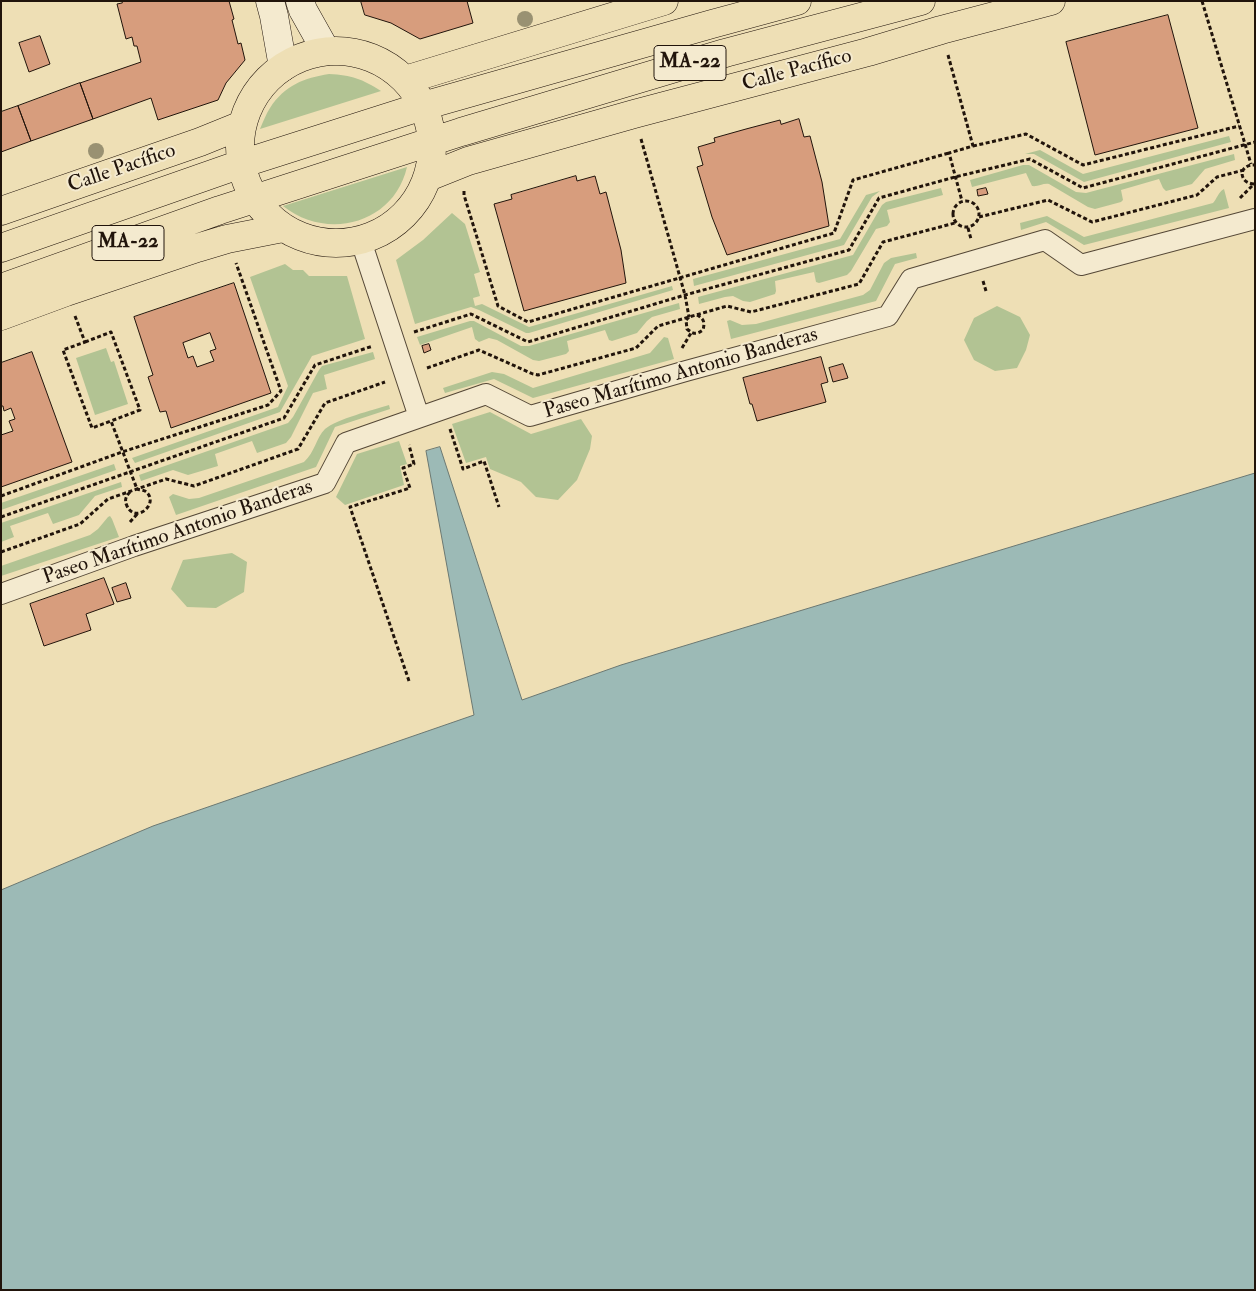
<!DOCTYPE html>
<meta charset="utf-8">
<style>
body{margin:0}
#map{position:relative;width:1256px;height:1291px;overflow:hidden;background:#eedfb5;font-family:"IM FELL Double Pica",serif}
canvas{display:block}
.frame{position:absolute;inset:0;border:2px solid #21140b;pointer-events:none}
</style>
<div id="map">
<canvas width="1256" height="1291"></canvas>
<div class="frame"></div>
</div>
<script>
const context = document.querySelector('canvas').getContext('2d');
context.lineJoin = 'round';
function paint(path, color) {
  context.fillStyle = color;
  context.fill(path, 'evenodd');
}
function strokePath(path, color, width, dash) {
  context.strokeStyle = color;
  context.lineWidth = width;
  context.lineCap = dash ? 'butt' : 'round';
  context.setLineDash(dash || []);
  context.stroke(path);
}
function drawText(font, color, halo, rows, align = 'center') {
  context.font = font + ' "IM FELL Double Pica",serif';
  context.lineWidth = 4;
  context.setLineDash([]);
  context.textBaseline = 'middle';
  context.strokeStyle = halo;
  context.fillStyle = color;
  for (const [text, x, y, turn = 0] of rows) {
    context.save();
    context.translate(x, y);
    context.rotate((+turn || 0) * Math.PI / 180);
    context.textAlign = isNaN(turn) ? turn : align;
    if (halo) context.strokeText(text, 0, 0);
    context.fillText(text, 0, 0);
    context.restore();
  }
}
paint(new Path2D(`
 M329 74C352 75 362 79 381 91L260 129C263 122 266 114 270 108 285 85 304 78 329 74Z
 M1229 136 1231 142 1084 182 1034 154H1025L1040 150 1083 174Z
 M1234 154 1235 160 1205 169 1192 184 1166 191 1163 188 1159 179 1121 190 1123 200 1121 202 1095 209 1088 207 1049 184C1043 183 1038 187 1032 186L1026 173 972 187 970 180 1023 165H1029L1076 192 1086 193Z
 M407 167C394 224 327 241 283 206Z
 M941 188 943 195 887 210 890 222 887 226 876 229 851 271 847 275 819 283 816 282 814 272 775 281 776 291 775 294 750 302 743 301 733 296 725 297 699 304 698 297 853 255 882 205 886 202Z
 M1224 189 1229 208 1084 245 1046 222 1021 230 1020 223 1047 216 1084 237 1213 203C1217 199 1218 192 1224 189Z
 M880 191 872 197 844 245 694 286 693 279 840 239 866 195Z
 M452 213 465 224 480 272 474 274 480 296 473 298 475 306 482 304 529 327 672 286 673 290 529 333H526L479 310 471 307 415 324 396 260 423 240Z
 M916 253 917 258 895 264 876 301 731 339 727 321 730 320 742 325 756 324 863 295 870 290 884 263 891 258Z
 M285 264 293 270H303L309 276H347L365 339 312 356 280 412 135 463 132 458 278 407 288 386 250 277Z
 M679 303 680 309 652 317 647 321 637 333 612 341 609 340 605 330 567 341 569 351 566 354 539 361 533 360 497 340 489 338 479 342 475 339 472 327 420 345 417 337 470 321H474L521 346H529Z
 M997 306 1020 317 1030 335 1026 350 1017 368 995 371 974 360 964 340 974 318Z
 M664 337 668 338 674 359 533 398 494 379 445 393 443 388 492 372 504 374 533 388 650 353Z
 M106 348 111 362 114 361 128 404 95 415 76 358Z
 M373 352 375 359 324 375 327 389 313 393 291 437 286 443 257 453 252 441 215 454 218 466 188 475 173 470 141 481 139 475 288 423 293 417 319 370 322 366Z
 M389 405 390 409 335 427 316 467 176 515 169 497 173 494 189 499 199 498 304 462C315 452 316 438 325 429 337 419 373 410 389 405Z
 M490 412 531 434 581 419 592 436 590 449 577 480 558 500 536 497 521 482 490 469 486 457 466 463 452 424Z
 M399 441 407 464 400 466 404 485 345 505 336 497 357 454Z
 M114 464 116 470 1 510V503Z
 M121 482 122 487 95 496 79 515 53 524 48 513 10 526 14 537 1 542V523Z
 M110 516 112 519 119 537 1 576V566L90 535 98 529 108 517Z
 M232 553 247 562 244 592 216 608 187 607 171 589 183 560Z`), '#b2c393');
const water = new Path2D(`
 M440 447 522 700 621 665 1255 473V1290H1V890L153 826 474 715 426 451Z`);
paint(water, '#9cbab6');
strokePath(water, '#6b7872', 1);
const building = new Path2D(`
 M122 1H229L234 19 232 20 238 44 241 43 245 60 226 83 218 100 158 120 151 98 93 119 80 83 141 62 137 46H134L132 37 126 39 117 4 122 3Z
 M361 1H467L473 23 420 39 391 23 365 15Z
 M1168 15 1198 128 1095 155 1066 42Z
 M40 36 50 64 29 72 19 43Z
 M80 83 93 119 31 141 18 106Z
 M18 106 31 141 1 152V112Z
 M799 119 804 137 810 136 822 182 829 226 727 255 712 217 697 167 703 165 698 147 715 142 714 138 746 129 780 120 781 124Z
 M576 176 577 181 595 176 600 194 606 192 621 250 626 283 524 311 494 204 512 199 511 195Z
 M986 188 988 194 978 196 977 190Z
 M234 283 271 393 171 428 166 411 160 412 148 377 153 375 134 317ZM210 333 216 349 210 351 214 361 197 367 193 356 188 358 183 343Z
 M429 344 431 350 424 353 422 346Z
 M32 352 72 462 1 487V435L13 431 9 421 15 419 11 408 4 411 3 406H1V363Z
 M821 357 828 382 821 384 826 402 757 421 752 404H750L743 378Z
 M843 364 848 378 833 382 829 368Z
 M104 578 114 604 86 614 91 630 44 646 30 604Z
 M126 583 131 598 117 602 112 588Z`);
paint(building, '#d79d7d');
strokePath(building, '#21140b', 1);
const street = new Path2D(`
 M361 241 419 417
 M1 594 134 546 325 483 346 443 486 394 530 416 686 371 888 316 911 279 1045 240 1081 265 1255 219`);
const secondary = new Path2D(`
 M270 1 274 16 283 67
 M300 1 303 10 326 51`);
const primary = new Path2D(`
 M240 147a96 96 0 1 1 192 0a96 96 0 1 1-192 0Z
 M405 80 664 1
 M428 177 468 161 634 114 868 52 941 30 1051 1
 M1 211 200 142 242 125
 M1 248 241 164 423 106 712 24 797 1
 M1 288 220 210 461 132 725 53 921 1
 M1 316 66 292 197 248 227 239 283 228`);
strokePath(street, '#544736', 22);
strokePath(secondary, '#21140b', 29);
strokePath(primary, '#21140b', 29);
strokePath(new Path2D(`
 M1202 1 1251 164
 M948 55 973 146 949 153 962 201
 M641 139 685 295 689 317
 M973 146 1026 134 1083 165 1239 126
 M1254 184C1238 183 1238 164 1255 165
 M464 191V195L498 306 528 322 834 233 853 180 949 153
 M1240 198 1253 185
 M953 214a13 13 0 1 1 26 0a13 13 0 1 1-26 0Z
 M979 217 1048 200 1092 222 1197 195 1217 177 1244 170
 M968 228 971 239
 M983 281 986 291
 M75 316 85 342 63 350 92 428 111 421 137 489
 M689 317 686 320 687 329C693 334 696 335 703 330 705 322 704 319 697 315
 M414 332 471 314 528 342 685 295 849 250 879 198 955 177 1030 159 1083 188 1255 142
 M85 342 111 332 140 410 111 421
 M682 348 691 333
 M427 368 479 350 533 374 538 375 636 348 658 326 727 306 751 312 859 284 883 242 955 223
 M450 429 463 469 484 461 499 507
 M130 492C126 496 124 500 127 506 136 525 161 502 145 491 143 490 140 490 137 489
 M1 496 122 452 268 405 281 391 236 263
 M1 517 284 418 315 365 373 346
 M130 522 138 513
 M1 552 80 524 108 499 166 479 194 486 298 449 325 403 385 382
 M409 681 350 507 410 488 403 468 414 464 409 445`), '#21140b', 3, [4, 2.5]);
strokePath(street, '#f4eacf', 20);
strokePath(secondary, '#f4eacf', 28);
strokePath(primary, '#eedfb5', 28);
context.fillStyle = '#999172';
for (const [x, y] of [
 [525,19],
 [96,151]
]) {
  context.beginPath();
  context.arc(x, y, 8, 0, 2 * Math.PI);
  context.fill();
}
for (const [x, y, w] of [
 [690,63,72],
 [128,243,72]
]) {
  const box = new Path2D();
  box.roundRect(x - w / 2, y - 17.5, w, 35, 4);
  context.fillStyle = '#f4eacf';
  context.fill(box);
  strokePath(box, '#21140b', 1);
}
drawText('bold 20px', '#21140b', null, [
 ["MA-22",690,63],
 ["MA-22",128,243]
]);
drawText('21px', '#21140b', '#f4eacf', [
 ["Calle Pacífico",797,71,-15],
 ["Calle Pacífico",122,169,-19],
 ["Paseo Marítimo Antonio Banderas",681,374,-16],
 ["Paseo Marítimo Antonio Banderas",178,533,-19]
]);
</script>
